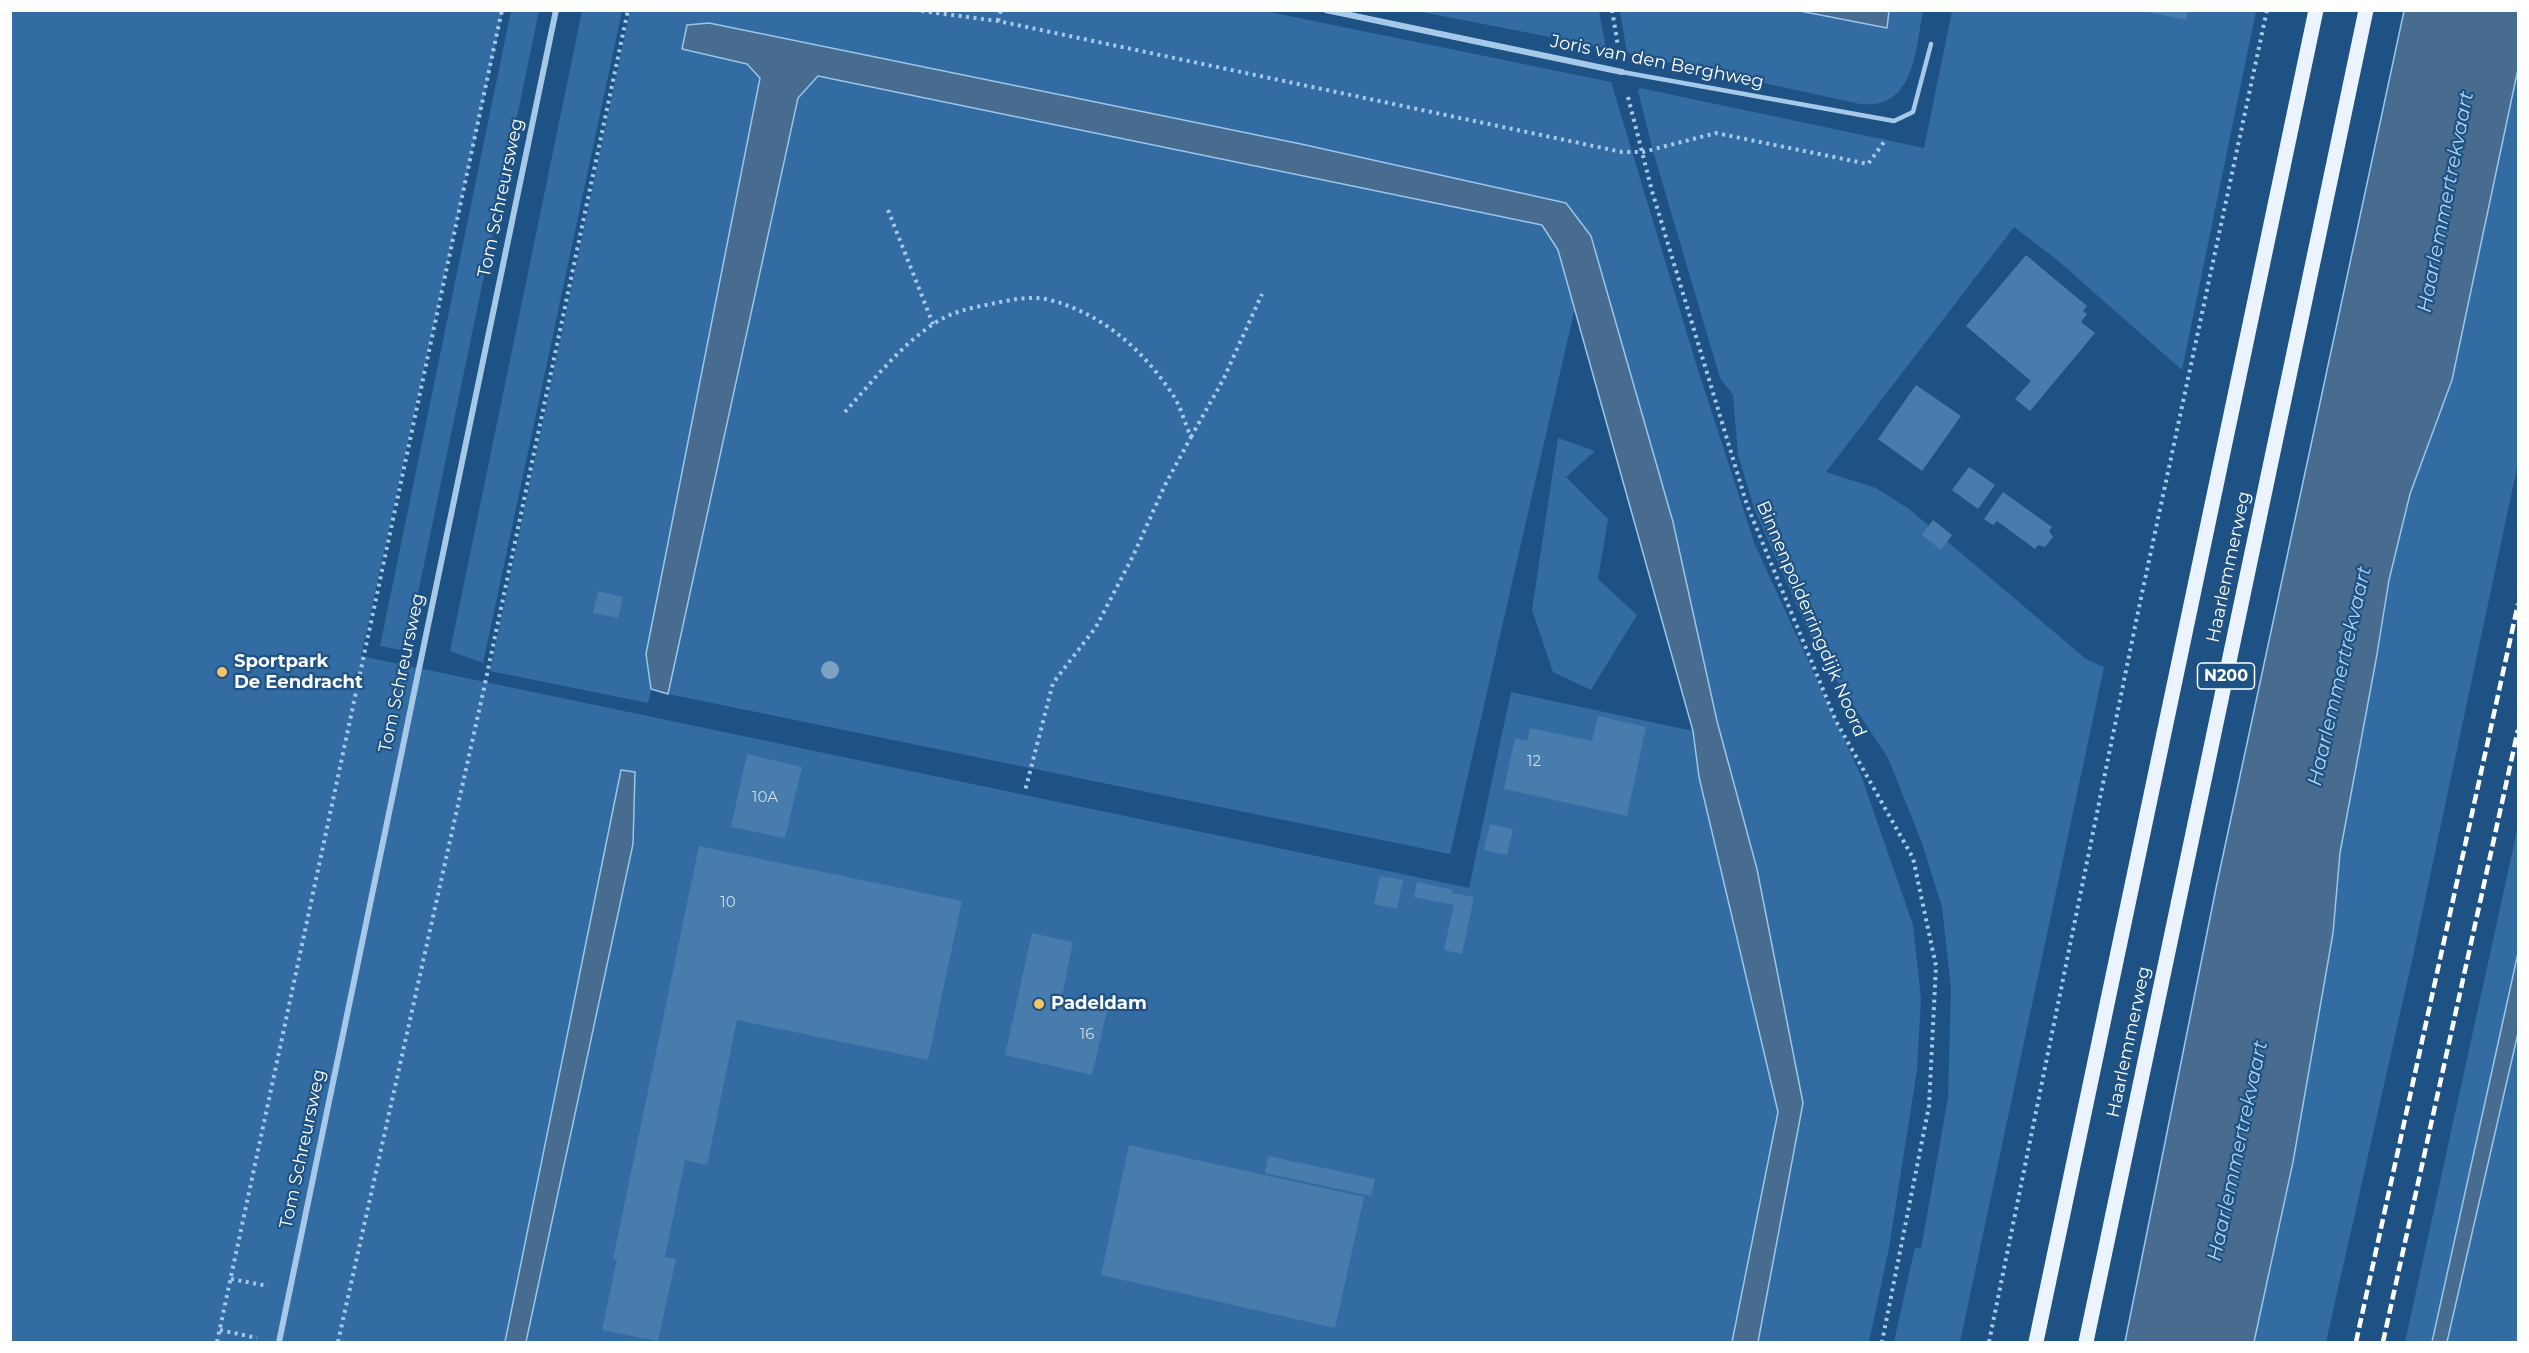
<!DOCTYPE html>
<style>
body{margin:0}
#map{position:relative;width:2529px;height:1353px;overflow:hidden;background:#1f5284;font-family:Montserrat,sans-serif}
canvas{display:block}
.frame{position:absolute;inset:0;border:12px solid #fff;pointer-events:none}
</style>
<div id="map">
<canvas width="2529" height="1353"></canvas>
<div class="frame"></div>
</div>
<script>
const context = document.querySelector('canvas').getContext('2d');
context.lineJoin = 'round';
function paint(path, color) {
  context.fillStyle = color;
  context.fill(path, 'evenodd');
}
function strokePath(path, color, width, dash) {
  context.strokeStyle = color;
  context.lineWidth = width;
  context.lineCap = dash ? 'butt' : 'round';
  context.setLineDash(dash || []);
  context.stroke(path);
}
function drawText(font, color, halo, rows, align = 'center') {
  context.font = font + ' Montserrat,sans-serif';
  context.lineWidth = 4.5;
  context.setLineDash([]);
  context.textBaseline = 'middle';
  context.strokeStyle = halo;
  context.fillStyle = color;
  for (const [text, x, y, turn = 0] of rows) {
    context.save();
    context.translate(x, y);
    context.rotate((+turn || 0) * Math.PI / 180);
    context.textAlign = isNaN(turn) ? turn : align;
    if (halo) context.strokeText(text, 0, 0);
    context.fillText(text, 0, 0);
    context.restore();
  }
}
paint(new Path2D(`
 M10 11H503L361 656 1469 888 1511 692 1693 731 1757 869 1717 721 1673 522 1596 286 1579 290 1450 854 668 694 798 102 648 703 490 671 630 11H1265L1611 82 1698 370 1755 545 1862 778 1913 925 1921 999 1917 1070 1889 1248 1869 1342H11Z
 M511 11H539L406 651 380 646Z
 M582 11H622L483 663 450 651Z
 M1417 11H1599L1606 48Z
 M1620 11H1800L1887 28 1889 11H1923C1917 39 1916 91 1883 102 1877 105 1867 104 1860 104L1627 53Z
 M1952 11H2256L2182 370 2056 259 2014 227 1826 472 1876 488 1909 509 2086 659 2104 667 1960 1342H1894L1915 1247 1921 1249 1948 1098 1951 989 1942 907 1922 843 1888 758 1816 649 1754 508 1738 455 1733 395 1720 378 1653 151 1638 91 1640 88 1924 148Z
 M2518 69V463L2413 956 2326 1342H2254L2293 1162 2333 933 2340 853 2376 660 2389 580 2410 494 2452 380Z
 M1558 438 1595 451 1566 477 1608 519 1598 579 1637 615 1591 690 1553 672 1532 610Z
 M2518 826V953L2432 1342H2405Z
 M2518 1033V1342H2447Z`), '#326ca2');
const water = new Path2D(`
 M1800 11H1889L1887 28Z
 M2404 11H2518V69L2452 380 2410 494 2389 580 2376 660 2340 853 2333 933 2293 1162 2254 1342H2125L2216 888Z
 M709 23 1301 144 1566 203 1591 236 1673 522 1717 721 1757 869 1803 1103 1758 1342H1732L1778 1112 1699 777 1693 731 1558 250 1542 225 818 76 798 98 668 694 651 689 646 654 760 78 747 64 682 49 687 25Z
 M621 770 635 772 633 844 526 1342H505Z
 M2518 953V1033L2447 1342H2432Z`);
paint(water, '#476c90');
strokePath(water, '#9ac5eb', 1.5);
paint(new Path2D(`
 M2138 10H2188L2186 20Z
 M2026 255 2087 306 2083 311 2087 314 2081 322 2095 333 2030 411 2015 399 2031 381 1966 326Z
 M1916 385 1961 416 1922 471 1878 439Z
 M1969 467 1995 485 1978 509 1952 490Z
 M2003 492 2052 527 2049 531 2053 537 2045 547 2038 545 2035 549 1997 521 1993 525 1984 519Z
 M1933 520 1952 535 1941 550 1922 535Z
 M598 591 623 597 618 618 593 613Z
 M1598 716 1646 727 1627 816 1504 789 1515 738 1527 741 1530 728 1592 741Z
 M747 754 802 767 785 838 731 827Z
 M1490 824 1513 829 1507 855 1484 850Z
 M699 846 962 901 928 1060 737 1020 707 1165 685 1160 665 1257 676 1259 658 1341 602 1330 617 1259H613Z
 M1380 876 1403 880 1397 909 1374 904Z
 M1417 882 1453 890 1452 893 1474 897 1462 954 1444 950 1454 905 1414 897Z
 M1032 933 1073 942 1062 996 1108 1006 1092 1075 1005 1055Z
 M1129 1145 1364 1197 1335 1328 1101 1275Z
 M1268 1156 1375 1179 1371 1196 1265 1173Z`), '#477cad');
strokePath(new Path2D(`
 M914 10 998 21 1622 152H1643L1716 133 1868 164 1884 142
 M1612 10 1618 46
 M998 21 1001 10
 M1628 97 1652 191 1747 505 1836 721 1913 858 1936 966 1929 1106 1882 1342
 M888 210 933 324
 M845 412C872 382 898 348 932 325 950 312 970 308 991 304 1010 300 1031 295 1050 300 1103 314 1143 350 1173 395 1181 407 1185 424 1191 437L1165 485 1133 556 1096 627 1053 683 1025 791
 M1191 437 1223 380 1262 294
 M231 1279 268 1286
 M220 1330 257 1338
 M217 1342 502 10
 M338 1342 483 693 628 10
 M1989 1342 2138 612 2267 10`), '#a6c9ea', 4, [3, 4.5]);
strokePath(new Path2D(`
 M1622 72 1894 121 1913 112 1931 44`), '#a6c9ea', 4.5);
strokePath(new Path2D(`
 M1326 10 1622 72
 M279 1342 556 10`), '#a6c9ea', 6);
strokePath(new Path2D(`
 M2036 1342 2316 10
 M2086 1342 2366 10`), '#eaf3fe', 15);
strokePath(new Path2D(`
 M2356 1342 2518 604
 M2383 1342 2518 730`), '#fff', 4.5, [10, 4.5]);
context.fillStyle = '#7ea1c3';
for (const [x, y] of [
 [830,670]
]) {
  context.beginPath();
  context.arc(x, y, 9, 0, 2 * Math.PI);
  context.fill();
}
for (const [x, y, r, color] of [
 [222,672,6,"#f8c466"],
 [1039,1004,6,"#f8c466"]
]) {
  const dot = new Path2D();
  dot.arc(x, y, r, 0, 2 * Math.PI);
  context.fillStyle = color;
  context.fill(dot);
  strokePath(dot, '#1f5284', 2);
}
drawText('15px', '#d1deea', null, [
 ["12",1534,762],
 ["10A",765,798],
 ["10",728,903],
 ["16",1087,1035]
]);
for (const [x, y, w] of [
 [2226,676,57]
]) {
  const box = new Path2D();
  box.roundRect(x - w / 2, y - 13, w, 26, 4.5);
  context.fillStyle = '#1f5284';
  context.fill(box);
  strokePath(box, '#fff', 1.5);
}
drawText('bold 16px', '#fff', null, [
 ["N200",2226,676]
]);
drawText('18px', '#fff', '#1f5284', [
 ["Joris van den Berghweg",1657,62,11],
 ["Tom Schreursweg",501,198,-78],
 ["Haarlemmerweg",2229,567,-78],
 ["Binnenpolderringdijk Noord",1811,619,67],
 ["Tom Schreursweg",402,673,-78],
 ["Haarlemmerweg",2129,1042,-78],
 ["Tom Schreursweg",303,1149,-78]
]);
drawText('bold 18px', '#fff', '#1f5284', [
 ["Sportpark",234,662],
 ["De Eendracht",234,683],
 ["Padeldam",1051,1004]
], 'left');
drawText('italic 20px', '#b2d3f1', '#1f5284', [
 ["Haarlemmertrekvaart",2446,202,-79],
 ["Haarlemmertrekvaart",2340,676,-77],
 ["Haarlemmertrekvaart",2238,1151,-78]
]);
</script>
